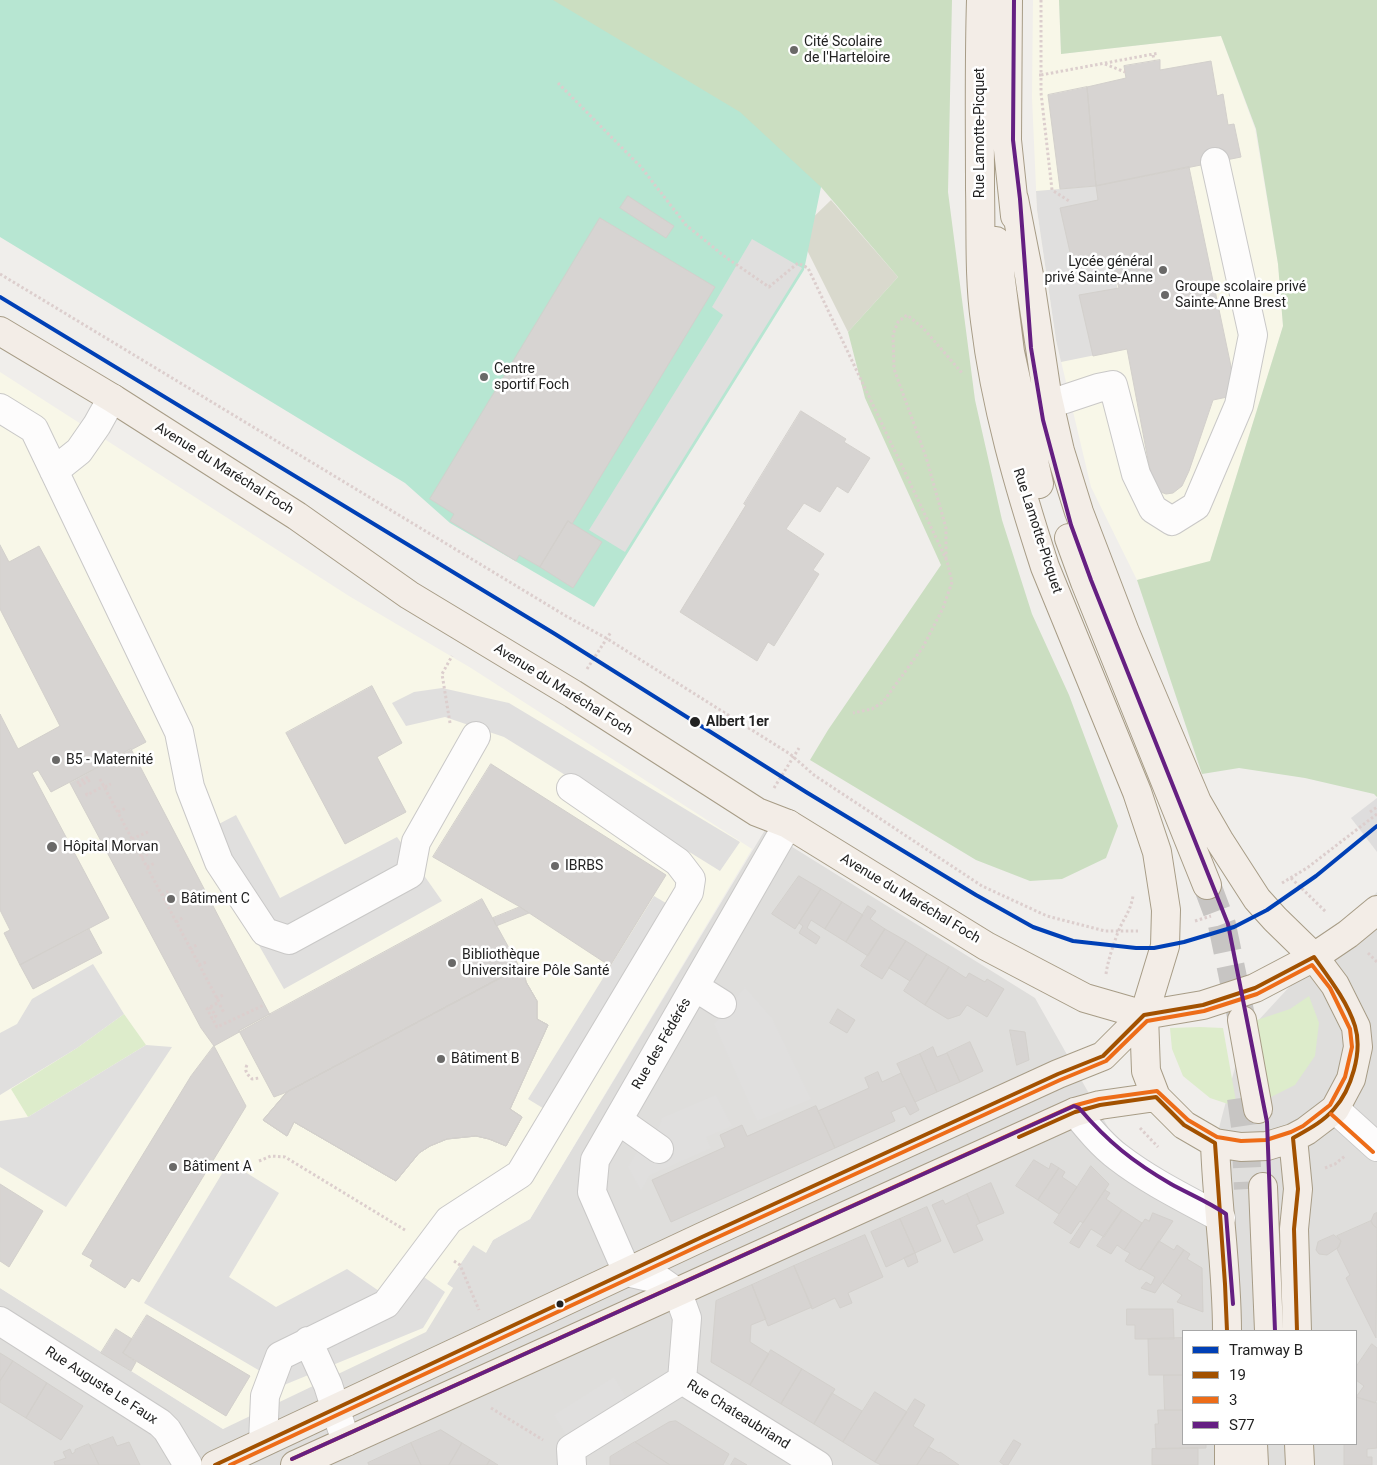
<!DOCTYPE html>
<meta charset="utf-8">
<style>
body{margin:0}
#map{position:relative;width:1377px;height:1465px;overflow:hidden;background:#f0eeeb;font-family:Roboto,sans-serif}
canvas{display:block}
.legend{position:absolute;left:1182px;top:1330px;width:175px;height:115px;box-sizing:border-box;background:#fff;border:1px solid #a7a7a7;margin:0;padding:6px 9px;list-style:none;font-size:15px;color:#222}
.legend li{display:flex;align-items:center;gap:10px;height:25px}
.legend b{width:25px;border:1px solid #a7a7a7}
</style>
<div id="map">
<canvas width="1377" height="1465"></canvas>
<ul class="legend">
<li><b style="height:6px;background:#0040b6"></b>Tramway B</li>
<li><b style="height:6px;background:#a25100"></b>19</li>
<li><b style="height:6px;background:#ed6c18"></b>3</li>
<li><b style="height:6px;background:#651f82"></b>S77</li>
</ul>
</div>
<script>
const context = document.querySelector('canvas').getContext('2d');
context.lineJoin = 'round';
function paint(path, color) {
  context.fillStyle = color;
  context.fill(path, 'evenodd');
}
function strokePath(path, color, width, dash) {
  context.strokeStyle = color;
  context.lineWidth = width;
  context.lineCap = dash ? 'butt' : 'round';
  context.setLineDash(dash || []);
  context.stroke(path);
}
function drawText(font, color, halo, rows, align = 'center') {
  context.font = font + ' Roboto,sans-serif';
  context.lineWidth = 5;
  context.setLineDash([]);
  context.textBaseline = 'middle';
  context.strokeStyle = halo;
  context.fillStyle = color;
  for (const [text, x, y, turn = 0] of rows) {
    context.save();
    context.translate(x, y);
    context.rotate((+turn || 0) * Math.PI / 180);
    context.textAlign = isNaN(turn) ? turn : align;
    if (halo) context.strokeText(text, 0, 0);
    context.fillText(text, 0, 0);
    context.restore();
  }
}
paint(new Path2D(`
 M765 830 1035 998 1113 1136 1197 1202 1219 1198 1215 1143 1243 1037 1377 892V1465H0V1288L223 1429 453 1288 447 1284 474 1244 486 1252 493 1240 530 1219ZM1183 1331H1356V1444H1183Z`), '#dfdedc');
paint(new Path2D(`
 M1033 0H1059L1061 54 1221 36 1255 129 1278 264 1283 326 1210 562 1137 580 1091 487 1056 340 1037 210 1032 98Z
 M0 372 349 596 471 668 752 849 530 1219 493 1240 486 1253 473 1245 447 1284 453 1288 426 1332 223 1429 0 1288Z`), '#f8f7e8');
paint(new Path2D(`
 M831 200 898 277 848 332 798 232Z`), '#d9d9cd');
paint(new Path2D(`
 M1309 996 1319 1023 1315 1056 1295 1085 1269 1098 1254 1021 1290 1009Z
 M124 1014 146 1045 28 1117 11 1089 77 1048Z
 M1200 1027 1223 1028 1237 1107 1210 1098 1183 1076 1172 1049 1170 1028Z`), '#ddeccb');
paint(new Path2D(`
 M547 0H952L948 192 975 400 1002 520 1032 614 1069 695 1118 826 1106 858 1062 879 1030 881 976 860 810 760 828 730 941 565 865 398 848 332 898 277 821 187 748 235Z
 M1059 0H1377V797L1374 794 1305 778 1239 768 1202 774 1137 580 1210 561 1283 326 1278 264 1256 129 1221 36 1061 54Z`), '#cbdec1');
paint(new Path2D(`
 M0 0H553L740 112 821 187 804 270 594 607 450 523 405 483 0 237Z`), '#b7e6d2');
paint(new Path2D(`
 M1096 186 1130 348 1061 362 1056 340 1037 210 1036 191Z
 M752 239 802 268 625 552 589 530 723 315 712 307Z
 M442 688 509 703 740 842 720 871 504 737 445 717 406 726 392 703 414 692Z
 M236 815 280 898 397 837 442 901 284 989 196 836Z
 M654 896 671 906 546 1110 528 1099Z
 M93 964 124 1014 77 1048 0 1095V1033L17 1024 32 999Z
 M745 987 772 1018 811 1099 757 1121 714 1024Z
 M146 1045 172 1047 66 1207 0 1167V1121L28 1117Z
 M716 1095 732 1126 706 1137 711 1148 650 1175 641 1191 628 1167 639 1148 660 1125 662 1118Z
 M229 1162 279 1193 229 1277 276 1307 347 1269 379 1291 404 1263 445 1292 423 1328 284 1385 144 1303Z
 M614 1377 626 1397 566 1435 554 1415Z`), '#e0dfde');
paint(new Path2D(`
 M1377 798V852L1351 818Z`), '#dedddd');
const building = new Path2D(`
 M1160 60V70L1211 61 1217 96 1223 94 1228 125 1234 124 1241 157 1096 186 1087 87 1126 78 1124 66Z
 M1087 87 1096 186 1060 189 1048 95Z
 M1189 167 1237 395 1213 400 1189 471 1182 486 1173 493 1166 494 1158 491 1153 486 1127 349 1093 356 1079 295 1119 288 1112 263 1074 270 1060 208 1098 200 1096 186Z
 M628 196 674 226 666 238 620 208Z
 M600 218 715 287 572 524 568 521 540 567 519 555 516 561 450 521 454 514 430 499Z
 M801 411 846 439 844 442 870 458 848 493 837 486 820 512 804 503 786 529 824 554 813 570 819 574 774 646 768 642 757 661 680 612 746 505 744 504Z
 M568 521 602 542 573 588 540 567Z
 M0 545 9 562 39 546 146 742 51 792 38 770 32 773 109 918 20 965 4 933 10 930 0 910V714L18 749 60 726 0 609Z
 M372 686 402 743 377 757 406 812 345 844 286 733Z
 M131 749 270 1015 214 1046 201 1028 70 783Z
 M491 764 666 875 610 966 520 907 433 857Z
 M799 876 821 889 795 929 772 914Z
 M821 889 842 902 825 929 811 920 807 928 820 937 816 944 799 933 803 926 799 923Z
 M482 899 520 968 287 1092 274 1097 239 1031Z
 M842 902 863 915 846 942 825 929Z
 M868 906 876 911 870 919 885 929 868 956 846 942Z
 M520 907 529 913 496 926 493 918Z
 M89 929 102 953 33 989 20 965Z
 M885 929 906 941 882 979 861 966Z
 M906 941 927 954 910 981 889 968Z
 M927 954 949 967 925 1005 904 991Z
 M523 966 526 982 537 1001V1019L548 1025 510 1109 522 1117 506 1146 489 1139 476 1136 447 1139 430 1146 419 1153 396 1181 294 1122 287 1136 263 1120 287 1092Z
 M523 966 526 982 537 1001V1019L548 1025 510 1109 522 1117 506 1146 489 1139 476 1136 447 1139 430 1146 419 1153 396 1181 294 1122 287 1136 263 1120 287 1092Z
 M523 966 526 982 537 1001V1019L548 1025 510 1109 522 1117 506 1146 489 1139 476 1136 447 1139 430 1146 419 1153 396 1181 294 1122 287 1136 263 1120 287 1092Z
 M949 967 966 978 969 973 985 982 987 979 1004 989 987 1017 967 1005 960 1015 948 1019 925 1005Z
 M838 1009 855 1020 847 1033 830 1023Z
 M1010 1030 1025 1032 1029 1060 1017 1065Z
 M970 1042 983 1071 960 1082 947 1053Z
 M214 1046 246 1106 245 1108 139 1282 132 1278 125 1288 90 1266 93 1260 82 1254 191 1076Z
 M933 1047 937 1057 947 1053 960 1082 937 1092 920 1054Z
 M920 1054 937 1092 915 1102 897 1064Z
 M878 1072 882 1082 901 1073 919 1110 910 1115 905 1106 891 1112 895 1121 835 1148 818 1111 869 1088 865 1078Z
 M816 1106 835 1148 671 1222 652 1180 725 1147 720 1135 742 1125 747 1136Z
 M1034 1160 1049 1169 1051 1163 1059 1168 1038 1200 1016 1186Z
 M1091 1166 1109 1184 1083 1223 1080 1221 1071 1234 1054 1223Z
 M1059 1168 1065 1172 1062 1177 1077 1187 1059 1214 1038 1200Z
 M991 1183 1004 1213 980 1223 967 1194Z
 M0 1184 43 1211 9 1267 0 1261Z
 M1105 1190 1110 1193 1106 1199 1122 1210 1104 1237 1091 1229 1079 1248 1070 1243Z
 M967 1194 980 1223 976 1225 983 1240 954 1253 932 1205 943 1200 945 1204Z
 M927 1207 941 1241 915 1253 900 1219Z
 M1122 1210 1142 1223 1124 1250 1117 1245 1111 1254 1097 1246Z
 M1153 1213 1173 1221 1140 1270 1125 1261 1130 1253 1124 1250 1145 1219 1149 1221Z
 M1377 1213V1228L1373 1225 1371 1221 1374 1214Z
 M900 1219 915 1253 886 1267 871 1232Z
 M1371 1221 1373 1225 1377 1228 1376 1338 1346 1278 1350 1275 1337 1249 1341 1241 1337 1236Z
 M865 1235 883 1277 848 1293 852 1303 840 1308 835 1298 812 1309 794 1266Z
 M1334 1235 1341 1241 1339 1247 1327 1255 1319 1254 1316 1250 1318 1242Z
 M1159 1241 1174 1250 1177 1245 1184 1250 1155 1293 1141 1288 1146 1282 1151 1285 1155 1277 1141 1269Z
 M1184 1250 1190 1254 1187 1259 1202 1268 1203 1312 1177 1302 1182 1295 1163 1283Z
 M915 1253 918 1262 908 1267 904 1258Z
 M794 1266 812 1307 768 1326 752 1285Z
 M752 1285 766 1319 751 1325 750 1342 769 1354 750 1385 711 1362 716 1301Z
 M1127 1309H1173L1174 1339H1135V1325H1127Z
 M147 1315 250 1376 226 1416 123 1353Z
 M116 1329 132 1339 123 1353 136 1362 131 1371 101 1353Z
 M1183 1338V1375H1149L1148 1339Z
 M1372 1344 1377 1348V1399L1375 1403 1356 1397 1364 1386 1356 1380V1367Z
 M771 1350 802 1369 781 1404 750 1385Z
 M0 1353 13 1361 0 1381Z
 M13 1361 47 1383 26 1418 0 1402V1381Z
 M802 1369 835 1389 814 1424 781 1404Z
 M1164 1375H1183V1410H1165Z
 M47 1383 83 1406 61 1440 26 1418Z
 M875 1392 907 1412 875 1462 843 1442Z
 M832 1393 862 1411 843 1442 814 1424Z
 M1356 1397 1377 1403V1448L1367 1449V1457H1372V1465H1344V1444H1356Z
 M915 1399 925 1405 913 1426 934 1439 917 1465H881L875 1462Z
 M1158 1410H1183V1444H1206V1448L1156 1449 1155 1424H1158Z
 M676 1421 729 1454 723 1465H670L635 1442 669 1422Z
 M441 1430 462 1443 449 1465H421L411 1443Z
 M113 1437 117 1446 129 1442 140 1465H99L90 1446Z
 M1014 1440 1021 1444 1008 1465H1004L1000 1462Z
 M635 1442 670 1465H610V1457Z
 M411 1443 421 1465H369L368 1463Z
 M462 1443 490 1460 487 1465H449Z
 M89 1444 99 1465H55L54 1462 66 1458 63 1452 70 1449 72 1454 75 1452V1450Z
 M929 1447 939 1453 940 1452 959 1465H917Z
 M1198 1448V1465H1152V1449Z
 M735 1458 747 1465H731Z
 M490 1460 498 1465H487Z`);
paint(building, '#d7d4d2');
strokePath(building, '#d3d0cc', 1);
strokePath(new Path2D(`
 M1207 885 1222 925 1241 1016
 M1241 1098 1245 1126 1248 1189`), '#c7c5c3', 28, [28, 14]);
const minor = new Path2D(`
 M0 408 34 429 179 732 190 787 219 862 265 932 289 940 410 874 416 842 476 736
 M1035 409 1098 388 1113 385 1136 474 1153 509 1172 521 1196 506 1239 405 1253 335 1215 162
 M54 471 79 451 97 425 112 398
 M788 824 595 1160 592 1192 627 1272 658 1279 678 1293 687 1318 682 1380 818 1465
 M695 987 722 1004
 M1335 1109 1377 1147
 M1075 1112C1088 1128 1102 1145 1118 1157 1149 1181 1186 1199 1221 1218
 M618 1120 659 1149
 M0 1321 160 1423 167 1430 188 1465
 M308 1341 328 1385 346 1442
 M263 1442 265 1396 280 1356 386 1304 449 1220 520 1174 689 892 691 879 678 862 571 788
 M572 1465 571 1449 682 1380`);
const major = new Path2D(`
 M981 0C979 63 980 126 980 189 981 233 979 278 985 321 995 405 1019 487 1045 567L1137 792 1157 852 1166 910 1165 946 1144 1015 1146 1071 1156 1097 1184 1125 1215 1143 1241 1147 1267 1146 1293 1138 1306 1131 1335 1109 1351 1079 1358 1047 1356 1027 1335 985 1314 957 1275 919 1257 899 1219 840 1197 802 1125 632 1079 512 1060 451 1047 394 1029 275 1014 199
 M1008 0 1007 140 1015 216
 M996 241 1010 352 1039 484
 M0 331 112 398 297 516 409 595 573 694 757 812 788 824 986 946 1085 998 1144 1015 1203 1005 1255 988 1314 957 1348 934 1377 910
 M1069 538 1085 582 1207 885
 M1242 1020 1258 1109
 M1293 1138 1298 1189 1294 1229 1297 1331
 M1215 1143C1217 1206 1227 1268 1227 1331
 M1263 1187 1269 1331
 M1229 1444V1465
 M1253 1444 1254 1465
 M1299 1444 1300 1465
 M215 1465 702 1237 1058 1074 1103 1056 1144 1015
 M295 1465 1075 1112 1100 1105 1156 1097`);
strokePath(minor, '#c9c8c7', 30);
strokePath(major, '#a79c86', 30);
strokePath(new Path2D(`
 M1041 0V75L1159 53
 M1153 55 1154 60
 M1105 64 1125 72
 M1039 75H1041V93L1052 190 1069 201
 M558 83 641 167 686 225 724 256 769 287 798 263 808 268 947 561 952 582 943 608 923 647 883 702 872 709 853 713
 M0 274 566 616 606 638 790 754 814 775 982 886 1047 916 1105 931H1138
 M946 559V528L926 457 894 369 893 334 898 322 907 315 923 328 963 374
 M587 669 611 632
 M450 723 442 674 452 656
 M100 779 219 1002 207 1009 217 1027 264 1005
 M77 783 90 776
 M79 786 92 779
 M105 787 111 784
 M774 788 799 748
 M86 793 87 795 104 786
 M118 812 126 808
 M1370 812 1377 807
 M132 839 148 832
 M141 857 149 854
 M147 867 155 863
 M1291 878 1326 912
 M1282 883 1307 868 1377 814
 M162 895 170 890
 M1195 921 1211 916
 M176 922 184 917
 M190 949 198 944
 M1368 953 1377 962
 M199 965 206 962
 M1106 974C1108 960 1113 946 1118 932 1124 917 1130 913 1133 896
 M216 998 223 995
 M220 1005 224 1013
 M210 1007 216 1016 211 1019
 M247 1065C244 1071 247 1074 252 1079L259 1078
 M1140 1128 1158 1147
 M259 1161 271 1156 285 1157 405 1230
 M1325 1168 1335 1164 1345 1156
 M454 1261 460 1265 479 1310
 M491 1408 543 1440`), '#dccecd', 3, [2.5, 2.5]);
strokePath(minor, '#fdfcfc', 28);
strokePath(major, '#f3ede7', 28);
strokePath(new Path2D(`
 M1019 1137 1075 1112 1100 1105 1156 1097 1184 1125 1215 1143 1225 1284 1227 1331
 M215 1465 702 1237 1058 1074 1103 1056 1144 1015 1203 1005 1255 988 1314 957C1329 978 1347 1001 1355 1026 1363 1052 1351 1090 1334 1109 1323 1122 1307 1130 1293 1138L1298 1189 1294 1229 1297 1331`), '#a25100', 4);
strokePath(new Path2D(`
 M1331 1114 1373 1152
 M230 1465 705 1243 1060 1080 1106 1061 1147 1021 1204 1011 1257 994 1312 965 1330 988 1350 1029 1352 1047 1345 1077 1330 1105 1303 1126 1291 1132 1266 1140 1241 1141 1217 1137 1188 1120 1157 1091 1099 1099 1073 1106 292 1459`), '#ed6c18', 4);
strokePath(new Path2D(`
 M1014 0 1013 140 1020 199 1031 348 1043 420 1071 525 1091 580 1228 924 1267 1122 1275 1331
 M292 1459 1074 1106 1079 1108C1108 1142 1133 1162 1171 1184 1189 1194 1209 1202 1226 1214L1233 1304`), '#651f82', 4);
strokePath(new Path2D(`
 M0 297 555 634 806 792 976 895 1033 927 1073 941 1136 948H1154L1184 942 1234 927 1267 910 1316 876 1377 826`), '#0040b6', 4);
for (const [x, y, r, color] of [
 [794,50,5,"#6a6968"],
 [1163,270,5,"#6a6968"],
 [1165,295,5,"#6a6968"],
 [484,377,5,"#6a6968"],
 [695,722,6,"#222"],
 [56,760,5,"#6a6968"],
 [52,847,6,"#6a6968"],
 [555,866,5,"#6a6968"],
 [171,899,5,"#6a6968"],
 [452,963,5,"#6a6968"],
 [441,1059,5,"#6a6968"],
 [173,1167,5,"#6a6968"],
 [560,1304,4.5,"#222"]
]) {
  const dot = new Path2D();
  dot.arc(x, y, r, 0, 2 * Math.PI);
  context.fillStyle = color;
  context.fill(dot);
  strokePath(dot, '#fff', 2);
}
drawText('14px', '#222', '#fff', [
 ["Cité Scolaire",804,42],
 ["de l'Harteloire",804,58],
 ["Lycée général",1153,262,"right"],
 ["privé Sainte-Anne",1153,278,"right"],
 ["Groupe scolaire privé",1175,287],
 ["Sainte-Anne Brest",1175,303],
 ["Centre",494,369],
 ["sportif Foch",494,385],
 ["B5 - Maternité",66,760],
 ["Hôpital Morvan",63,847],
 ["IBRBS",565,866],
 ["Bâtiment C",181,899],
 ["Bibliothèque",462,955],
 ["Universitaire Pôle Santé",462,971],
 ["Bâtiment B",451,1059],
 ["Bâtiment A",183,1167]
], 'left');
drawText('14px', '#222', '#fff', [
 ["Rue Lamotte-Picquet",980,133,-90],
 ["Avenue du Maréchal Foch",224,469,32],
 ["Rue Lamotte-Picquet",1037,531,72],
 ["Avenue du Maréchal Foch",563,690,32],
 ["Avenue du Maréchal Foch",910,899,31],
 ["Rue des Fédérés",662,1044,-60],
 ["Rue Auguste Le Faux",101,1386,33],
 ["Rue Chateaubriand",738,1415,32]
]);
drawText('bold 14px', '#222', '#fff', [
 ["Albert 1er",706,722]
], 'left');
</script>
